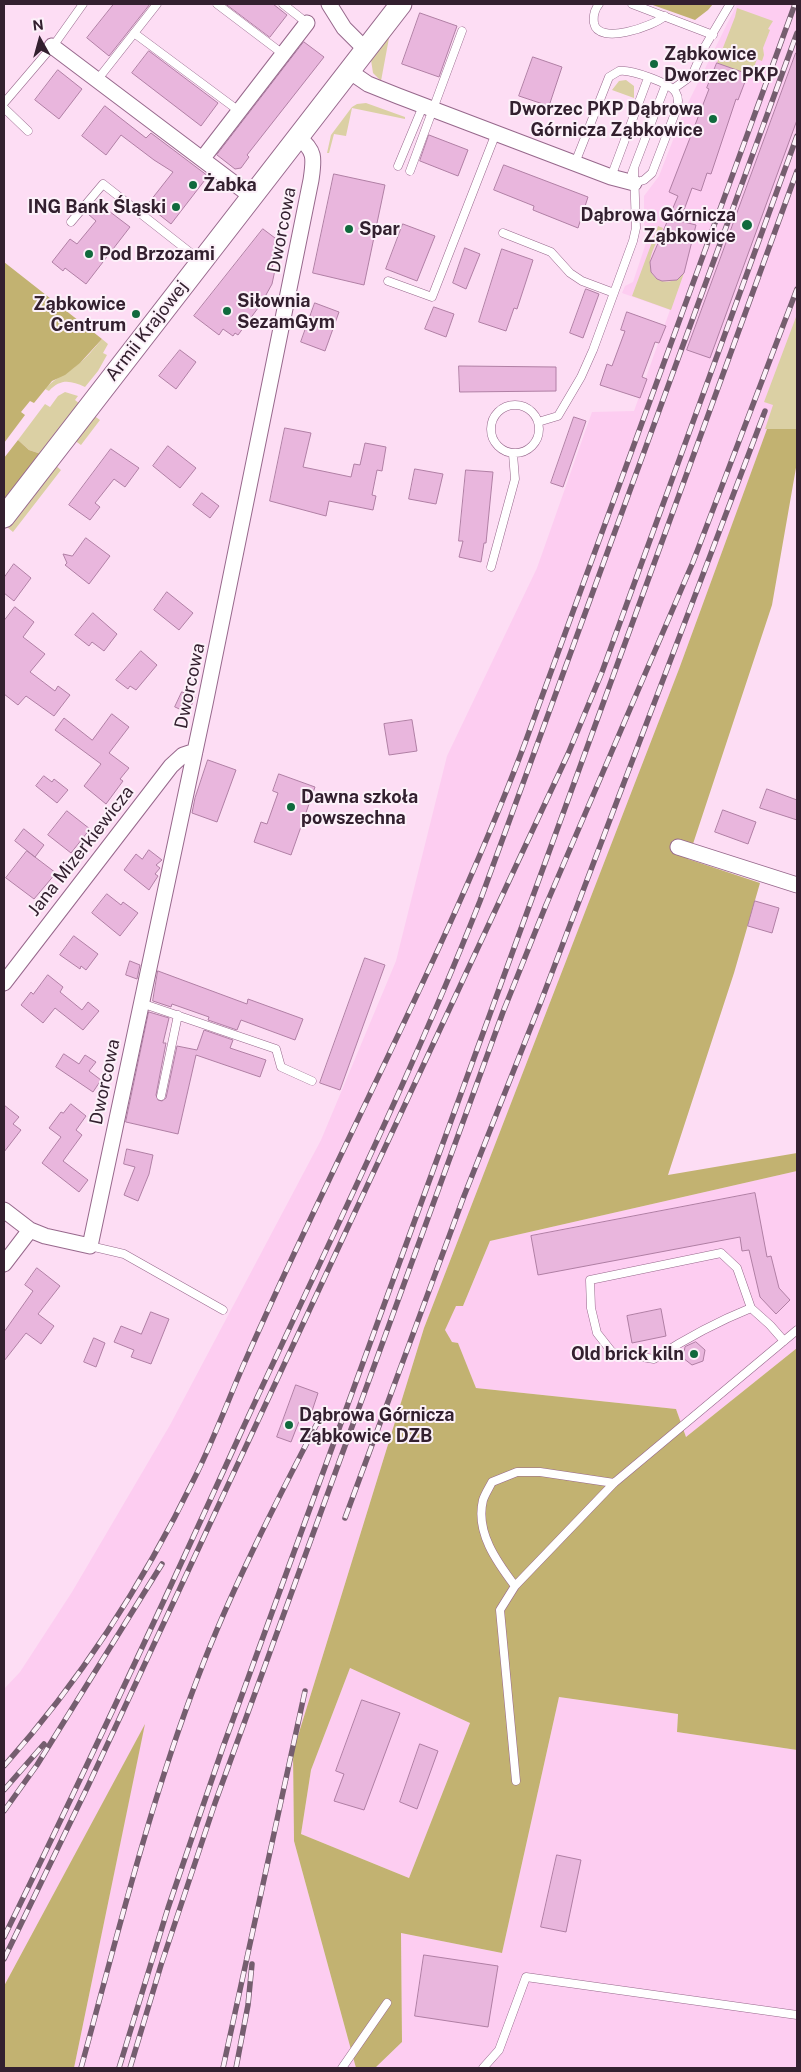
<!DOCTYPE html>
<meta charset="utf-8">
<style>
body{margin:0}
#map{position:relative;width:801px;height:2072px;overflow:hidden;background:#fdddf4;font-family:"Public Sans",sans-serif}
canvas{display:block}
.frame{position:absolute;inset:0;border:5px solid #33202f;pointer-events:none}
.north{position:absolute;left:15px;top:15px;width:50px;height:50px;-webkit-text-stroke:4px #fcf1f9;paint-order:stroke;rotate:353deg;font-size:14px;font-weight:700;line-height:20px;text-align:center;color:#33202f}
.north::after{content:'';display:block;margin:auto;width:18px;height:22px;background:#33202f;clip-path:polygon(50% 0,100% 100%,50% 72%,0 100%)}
</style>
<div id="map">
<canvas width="801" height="2072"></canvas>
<div class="frame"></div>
<div class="north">N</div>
</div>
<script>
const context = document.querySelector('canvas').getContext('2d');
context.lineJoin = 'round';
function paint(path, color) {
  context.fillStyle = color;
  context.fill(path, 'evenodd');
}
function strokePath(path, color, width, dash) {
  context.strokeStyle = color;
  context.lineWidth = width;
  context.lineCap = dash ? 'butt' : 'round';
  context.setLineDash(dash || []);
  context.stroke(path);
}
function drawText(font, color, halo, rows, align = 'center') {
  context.font = font + ' "Public Sans",sans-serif';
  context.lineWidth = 4;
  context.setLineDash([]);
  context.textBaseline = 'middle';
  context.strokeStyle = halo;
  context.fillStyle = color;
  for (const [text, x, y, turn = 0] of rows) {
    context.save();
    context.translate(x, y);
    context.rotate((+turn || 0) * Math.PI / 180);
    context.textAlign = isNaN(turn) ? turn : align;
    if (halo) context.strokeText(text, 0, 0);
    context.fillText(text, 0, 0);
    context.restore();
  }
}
paint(new Path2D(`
 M737 4H797V348L679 669 424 1328 293 1752 294 1841 356 2068H74L144 1727 4 1986V1689L20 1672 72 1592 170 1425 321 1140 396 961 447 756 537 568 592 412 634 411 670 310 622 293 625 286 633 282 648 237 649 233 644 224V196L659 176 685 109Z
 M797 1171V1348L686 1437 676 1409 476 1388 458 1344 452 1342 444 1330 456 1305 463 1306 490 1241Z
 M350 1668 470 1723 409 1878 301 1834 311 1770Z
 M559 1697 678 1714 677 1732 797 1750V2068H375L402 2042 401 1933 502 1953Z`), '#fdcdf1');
paint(new Path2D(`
 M737 8 773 21 768 29 770 30 763 48 764 55 762 61 757 59 753 70 758 72 756 77 717 63 735 17Z
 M396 25 398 26 389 38 381 81 373 73 371 60Z
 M626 80 634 86V98L612 90 619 81Z
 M366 103 405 117V119L352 108 346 136 334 134 329 153H327L331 135 352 107 357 104Z
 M658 226 663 228C659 239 649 253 650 265 651 285 674 286 684 273L671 310 632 296Z
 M796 317 797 323V429H765L773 405 764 402Z
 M102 339 108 344 103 353 107 355 98 371 85 387C71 381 61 378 49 391L45 389C54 378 67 374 77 365 87 358 94 348 102 339Z
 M65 392 78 396 75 400 80 404 41 454 29 450 18 440 45 404 50 407 58 396Z
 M93 415 100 420 81 445 74 440Z
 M55 465 61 470 13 532 7 527Z`), '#dbd0a4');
paint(new Path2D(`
 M650 4H713L708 10 695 20Z
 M4 262 102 339 80 363 65 375 52 381 34 403 30 401 21 412 25 415 4 443Z
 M767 429H797V462L772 605 688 859 760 883 734 973 668 1175 797 1153V1171L490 1241 463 1306H456L445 1330 452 1342 458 1343 476 1388 676 1409 686 1437 797 1348V1750L677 1732 678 1714 559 1697 502 1953 401 1933 402 2042 375 2068H356L294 1841 293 1752 424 1328 679 669ZM350 1668 470 1723 409 1878 301 1834 311 1770Z
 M18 440 29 450 41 454 4 502V458Z
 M145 1724 74 2068H4V1986Z`), '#c2b271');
const building = new Path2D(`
 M114 4H150L109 56 87 38Z
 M226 4H273L287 15 270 37Z
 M420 13 457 26 439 77 402 64Z
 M304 42 324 57 247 155 249 157 241 168 235 169 217 155Z
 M149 51 218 103 201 126 132 73Z
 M796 53H797V120L710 358 687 350Z
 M533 57 562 67 549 106 519 96Z
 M717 63 748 74 738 100 736 99 711 174 707 173 701 191 692 188 680 221 696 225 684 273 677 280 662 281 657 279 651 272 650 262 678 196 669 192 709 89 707 88Z
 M58 70 82 89 59 119 35 100Z
 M105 106 146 138 151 133 208 176 171 224 147 205 173 172 154 160 121 135 106 155 82 136Z
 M429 135 468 150 458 176 420 161Z
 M504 165 588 197 578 228 533 210 534 206 494 190Z
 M334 174 385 185 364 285 313 273Z
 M97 202 130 227 86 284 65 268 63 271 52 262 70 239 77 244 96 221 88 214Z
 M403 224 435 236 417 281 386 269Z
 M263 229 279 241 272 268 275 270 272 284 261 304 238 335 235 333 233 336 223 329 219 335 194 316Z
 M465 248 480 254 466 289 453 283Z
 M502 249 533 260 517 309 514 308 506 331 479 322Z
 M586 289 599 294 583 338 570 333Z
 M315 303 339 312 325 351 301 342Z
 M434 307 454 314 446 337 425 329Z
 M627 312 666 326 659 343 655 342 642 377 647 379 640 398 600 385 607 364 612 366 625 331 621 330Z
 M180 350 196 362 176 389 159 376Z
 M459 366 556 367V391L460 392Z
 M574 417 586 421 563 487 551 483Z
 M285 428 311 433 303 467 351 477 354 464 360 465 365 443 386 447 382 471 377 470 372 495 376 496 373 510 329 501 326 516 270 501Z
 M168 446 196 468 180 488 153 466Z
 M111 449 139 468 125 487 114 479 95 503 100 507 90 520 69 505Z
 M415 469 443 474 436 504 409 499Z
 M466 470 493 472 486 543H484L481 562 459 557 463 541H459Z
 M202 493 219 506 210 518 193 505Z
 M86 538 110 556 89 584 65 565 67 563 63 554 72 556Z
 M14 564 31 578 14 601 4 593V578Z
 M167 592 193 613 179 630 154 610Z
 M15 607 34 622 23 637 45 654 30 672 55 691 58 686 70 695 54 716 26 696 18 705 4 694V621Z
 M93 613 117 634 104 651 92 642 89 646 75 635Z
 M141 651 157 665 136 690 130 686 128 689 116 680Z
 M182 692 195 697 188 713 175 707Z
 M112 714 129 727 109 753 129 768 120 779 123 781 106 804 84 786 101 764 55 730 64 718 92 740Z
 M412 720 417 751 389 755 384 724Z
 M208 760 236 770 217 822 192 813 195 798Z
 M279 774 315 787 291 855 254 842 261 822 267 824 278 793 273 791Z
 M44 776 52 782 54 779 68 790 57 803 36 786Z
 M767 789 797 800V820L760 808Z
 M723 810 756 822 748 844 715 832Z
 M67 811 90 829 71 853 48 835Z
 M24 829 44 845 35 857 15 841Z
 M149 850 162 860 156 865 160 868 155 874 158 876 149 890 124 870 136 854 142 859Z
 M27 851 56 873 34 899 6 878Z
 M107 894 121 905 123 902 138 913 120 936 92 913Z
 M755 901 779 908 772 933 748 926Z
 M74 936 98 954 86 970 81 966 80 969 60 955Z
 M365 958 385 965 340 1090 320 1083Z
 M130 961 140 965 137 979 126 975Z
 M158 971 247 1004 248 999 303 1019 295 1040 241 1020 237 1030 208 1020 209 1017 172 1004 171 1007 153 1001Z
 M48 975 63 987 60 992 82 1010 88 1002 99 1011 83 1030 55 1008 43 1023 21 1005 31 992 33 994Z
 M149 1012 169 1018 163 1043H166L156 1095 158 1100 162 1101 166 1098 177 1046 197 1050 204 1030 233 1040 230 1048 266 1060 260 1077 196 1055 178 1134 126 1122Z
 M64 1054 79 1064 85 1055 96 1062 89 1071 101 1080 93 1092 56 1067Z
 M71 1104 86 1116 76 1130 82 1135 63 1161 88 1180 79 1192 42 1163 61 1137 49 1128 61 1112 63 1113Z
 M4 1105 19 1117 13 1124 21 1130 4 1152Z
 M127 1149 153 1155 149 1174 138 1201 124 1195 135 1167 124 1164Z
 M755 1193 767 1257 771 1256 779 1288 790 1300 776 1314 760 1297 749 1250 742 1251 740 1237 538 1275 531 1236Z
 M37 1268 60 1286 38 1314 54 1326 41 1344 26 1333 4 1361V1332L33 1291 25 1285Z
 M661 1309 666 1336 632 1343 627 1316Z
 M151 1312 169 1319 151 1364 131 1357 134 1350 114 1342 121 1326 141 1334Z
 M94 1338 105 1343 96 1367 84 1362Z
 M696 1342 705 1350 703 1361 692 1365 683 1358 685 1347Z
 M296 1385 318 1393 311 1414 303 1411 291 1442 277 1437Z
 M362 1700 400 1713 364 1810 334 1801 344 1774 336 1771Z
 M420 1744 438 1751 417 1809 400 1802Z
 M557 1855 581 1860 566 1932 541 1927Z
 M424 1955 498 1966 488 2027 415 2016Z`);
paint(building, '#e9b6dd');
strokePath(building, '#b07fa4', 1);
const service = new Path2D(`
 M217 4 283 54
 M283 4 307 23
 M599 4C595 9 593 16 594 23 598 46 654 26 665 16
 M632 4 713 35
 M134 33 239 111
 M98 79 157 4
 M673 89 687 79 693 73 704 48 730 4
 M4 103 56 42 83 4
 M4 108 28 131
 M575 163 609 77 619 71C630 69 671 83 676 93 679 98 678 103 677 108L652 173 644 180 634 183
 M398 166 423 106
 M410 171 462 31
 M632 173 666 84
 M611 177 648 78
 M71 222 103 184 201 261
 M503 233 551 252 570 273 582 281 614 293
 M388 281 432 297 496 133
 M491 429a24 24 0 1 1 48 0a24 24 0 1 1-48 0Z
 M538 422 558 416 581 377 593 350 633 241 636 228 634 169
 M491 567 515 479 513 454
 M141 1003 276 1049 281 1067 312 1081
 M161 1096 178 1015
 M90 1246 124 1254 223 1310
 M751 1308C716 1322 685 1339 654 1359L612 1352 597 1333 591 1308 590 1280 721 1253 737 1268 751 1308 770 1325 784 1341
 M515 1586C497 1562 475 1532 483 1500 485 1494 489 1488 492 1482L517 1472H540L614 1483
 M516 1781 500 1610 515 1586 614 1483 797 1330
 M342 2068 387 2003
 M483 2068 499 2050 526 1977 797 2015`);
const minor = new Path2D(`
 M329 4 344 28 366 50
 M52 46 251 196
 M349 71 368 84 398 96 611 177 634 183
 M203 158 307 23
 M678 847 797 885
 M4 983 171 766 183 755 195 751
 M4 1210 30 1230 45 1236 90 1246 205 704 311 180C314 159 316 151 298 137
 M4 1264 30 1230`);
const secondary = new Path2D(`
 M4 517 401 4`);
strokePath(service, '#97688c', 9);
strokePath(minor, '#97688c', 17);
strokePath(secondary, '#97688c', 23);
strokePath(service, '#fff', 8);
strokePath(minor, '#fff', 15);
strokePath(secondary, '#fff', 21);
const rail = new Path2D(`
 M345 1518 464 1196 540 1004 765 411
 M4 1766C81 1680 144 1582 195 1477 213 1441 227 1403 243 1366 262 1323 281 1281 301 1239 378 1075 461 913 525 743L795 4
 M4 1790 44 1744
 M4 1811 37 1765 162 1564
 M4 1937C85 1772 162 1606 238 1439 320 1260 408 1084 480 901L797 33
 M4 1959 88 1786 568 754 602 672 797 136
 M81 2068C117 1937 149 1805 198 1677 232 1587 277 1500 322 1414
 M119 2068 168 1908 223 1747 797 171
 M130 2068 161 1965 215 1803 503 1012 546 905 693 562 797 289
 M223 2068 305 1691
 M236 2068 248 2005 252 1964`);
strokePath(rail, '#755e6f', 5.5);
strokePath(rail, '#fcf1f9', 4, [11]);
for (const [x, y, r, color] of [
 [654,64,5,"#106a3d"],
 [713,119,5,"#106a3d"],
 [193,185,5,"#106a3d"],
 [176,207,5,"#106a3d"],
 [747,225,6,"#106a3d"],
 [349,229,5,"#106a3d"],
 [89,254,5,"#106a3d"],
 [227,311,5,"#106a3d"],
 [136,314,5,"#106a3d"],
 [291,807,5,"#106a3d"],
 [694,1354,5,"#106a3d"],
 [289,1425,5,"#106a3d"]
]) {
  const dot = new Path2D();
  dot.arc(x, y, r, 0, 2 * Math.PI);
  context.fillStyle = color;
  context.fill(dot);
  strokePath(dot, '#fcf1f9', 2);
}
drawText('bold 18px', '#33202f', '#fcf1f9', [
 ["Ząbkowice",664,54],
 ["Dworzec PKP",664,75],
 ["Dworzec PKP Dąbrowa",703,109,"right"],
 ["Górnicza Ząbkowice",703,130,"right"],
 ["Żabka",203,185],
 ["ING Bank Śląski",166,207,"right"],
 ["Dąbrowa Górnicza",736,215,"right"],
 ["Ząbkowice",736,236,"right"],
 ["Spar",359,229],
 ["Pod Brzozami",99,254],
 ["Siłownia",237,301],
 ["SezamGym",237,322],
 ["Ząbkowice",126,304,"right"],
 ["Centrum",126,325,"right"],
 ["Dawna szkoła",301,797],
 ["powszechna",301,818],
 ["Old brick kiln",684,1354,"right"],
 ["Dąbrowa Górnicza",299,1415],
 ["Ząbkowice DZB",299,1436]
], 'left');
drawText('18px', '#33202f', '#fcf1f9', [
 ["Dworcowa",282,230,-79],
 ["Armii Krajowej",147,331,-52],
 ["Dworcowa",190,686,-78],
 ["Jana Mizerkiewicza",81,851,-52],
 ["Dworcowa",105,1082,-78]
]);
</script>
